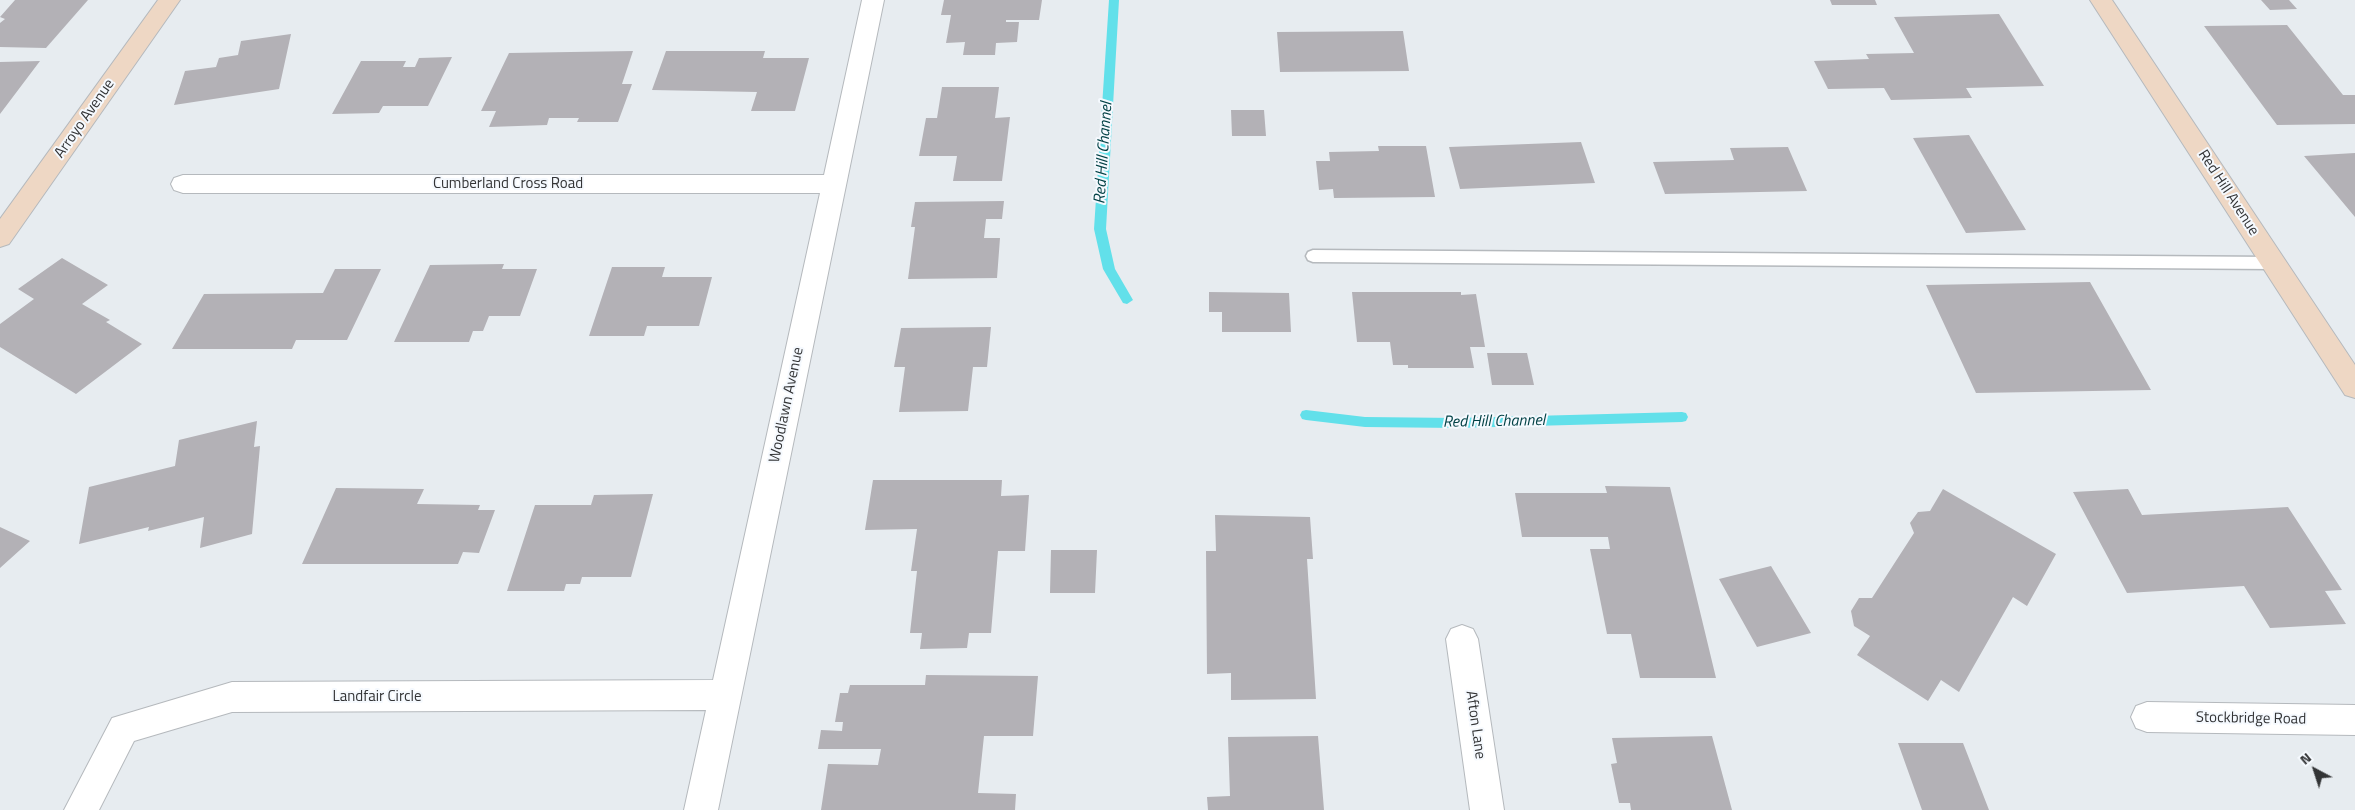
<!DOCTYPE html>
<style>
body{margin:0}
#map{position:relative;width:2355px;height:810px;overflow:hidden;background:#e7ecf0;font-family:"Titillium Web",sans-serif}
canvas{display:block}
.north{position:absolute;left:2290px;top:745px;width:50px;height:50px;-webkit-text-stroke:4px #f5f9fe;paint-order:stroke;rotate:320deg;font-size:14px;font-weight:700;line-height:20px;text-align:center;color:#333436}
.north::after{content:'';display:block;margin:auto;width:18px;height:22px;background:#333436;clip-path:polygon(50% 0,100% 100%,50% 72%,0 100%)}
</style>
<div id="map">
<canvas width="2355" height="810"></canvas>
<div class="north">N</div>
</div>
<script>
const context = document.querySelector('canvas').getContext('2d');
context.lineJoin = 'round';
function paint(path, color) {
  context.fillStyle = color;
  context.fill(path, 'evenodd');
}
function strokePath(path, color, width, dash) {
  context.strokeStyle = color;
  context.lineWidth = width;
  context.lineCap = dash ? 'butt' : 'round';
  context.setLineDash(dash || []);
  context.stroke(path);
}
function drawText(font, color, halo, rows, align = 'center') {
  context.font = font + ' "Titillium Web",sans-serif';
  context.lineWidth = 4;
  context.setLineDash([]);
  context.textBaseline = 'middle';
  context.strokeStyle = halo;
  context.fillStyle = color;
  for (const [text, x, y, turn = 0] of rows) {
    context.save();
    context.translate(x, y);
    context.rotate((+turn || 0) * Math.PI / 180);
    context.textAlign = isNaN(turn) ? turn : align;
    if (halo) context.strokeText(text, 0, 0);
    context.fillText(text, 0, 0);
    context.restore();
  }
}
paint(new Path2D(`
 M1109 0H1119L1106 229 1115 269 1133 300 1127 304 1123 303 1103 269 1094 229Z
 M1306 410 1365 417 1457 418 1682 412 1686 413 1688 417 1686 421 1682 422 1457 428 1365 427 1306 420 1302 419 1300 415 1302 411Z`), '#62e0ea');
paint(new Path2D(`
 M15 0H88L46 48 0 47V23L5 19 0 17Z
 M944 0H1042L1039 20H1006V22H1019L1017 42 996 43 995 55H963L965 42 946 43 951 15H941Z
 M1830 0H1875L1877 5H1832Z
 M2261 0H2289L2297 9 2270 10Z
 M1999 14 2044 86 1966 88 1972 98 1891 100 1884 88 1828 89 1814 61 1869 59 1866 54 1914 53 1894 17Z
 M2287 25 2343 95H2355V124L2277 125 2204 26Z
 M1403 31 1409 71 1280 72 1277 32Z
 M291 34 279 89 174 105 185 71 216 67 219 58 238 55 241 41Z
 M633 51 622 84H632L618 122H577L579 118H549L547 125 489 127 496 111H481L509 53Z
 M666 51H765L763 58H809L795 111H751L757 92 652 90Z
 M452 57 428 106H383L379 113 332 114 361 61H406L403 67H415L419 58Z
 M40 61 0 114V62Z
 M942 87H999L995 118 1010 117 1002 181H953L957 156H919L926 118H937Z
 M1231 110H1264L1266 136H1232Z
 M1969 135 2026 230 1966 233 1913 138Z
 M1581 142 1595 183 1460 189 1449 147Z
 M1378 146H1426L1435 197 1334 198 1333 189 1319 190 1316 161H1330L1329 152 1379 151Z
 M1788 147 1807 191 1665 194 1653 162 1734 160 1730 148Z
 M2355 153V217L2304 156Z
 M1004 201 1002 219H986L984 238H1000L997 278 908 279 915 227H911L915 202Z
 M62 258 108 285 82 304 110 320 106 322 142 344 76 394 0 347V324L34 299 18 289Z
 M504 264 502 269H537L520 316H489L483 331H473L469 342H394L430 265Z
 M612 267H665L662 277H712L699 326H647L644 336H589Z
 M335 269H381L347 340H296L292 349H172L204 294 323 293Z
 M2090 282 2151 390 1976 393 1926 285Z
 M1209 292 1289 293 1291 332H1222V312H1209Z
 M1352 292H1461V295L1476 294 1485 347H1470L1474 368H1408V365H1393L1390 342H1357Z
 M991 327 987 367H973L968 411 899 412 905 367H894L901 328Z
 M1487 353H1527L1534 385H1492Z
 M257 421 254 447 260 446 252 534 200 548 204 517 148 531 149 527 79 544 89 487 175 466 179 440Z
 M873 480H1002L1001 496 1029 495 1025 551H998L991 633H969L967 648 920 649 922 633H910L917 571H911L917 529 865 530Z
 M1605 486 1670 487 1716 678H1640L1631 634H1607L1590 549H1610L1608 537H1522L1515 493H1607Z
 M336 488 424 489 417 504 480 505 478 510H495L479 553 463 552 458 564H302Z
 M1943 489 2056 554 2027 606 2013 597 1959 692 1941 680 1928 701 1857 655 1870 636 1854 626 1851 611 1859 598H1872L1914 533 1910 523 1918 512 1930 511Z
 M2128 489 2142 515 2288 507 2342 590 2325 591 2346 624 2270 628 2244 586 2127 593 2073 492Z
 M653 494 631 577H582L580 584H566L564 591H507L535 505H591L594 495Z
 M1215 515 1310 517 1313 559H1307L1316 699 1231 700V673L1207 674 1206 551H1216Z
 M0 527 30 541 0 568Z
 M1051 550H1097L1095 593H1050Z
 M1771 566 1811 633 1757 647 1719 579Z
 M926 675 1038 676 1033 736H984L978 793 1016 794 1015 810H821L828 764 878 765 881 749H818L821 730 842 731 843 722H835L840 693H848L850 685H925Z
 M1318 736 1324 810H1208L1207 797 1230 796 1228 737Z
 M1712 736 1732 810H1631L1630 803H1619L1611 764 1617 763 1612 738Z
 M1898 743H1963L1989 810H1922Z`), '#b3b1b6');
const lane = new Path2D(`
 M1313 250 2274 257 2279 259 2281 263 2279 267 2274 269 1313 262 1308 260 1306 256 1308 252Z`);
const street = new Path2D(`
 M862 0H884L718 810H684L706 710 232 712 134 741 99 810H64L112 718 232 682 713 680 820 193H183L174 190 171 184 174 178 183 175H824Z
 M1462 625 1473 629 1478 639 1504 810H1470L1446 639 1451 629Z
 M2147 702 2355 705V735L2147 732 2136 728 2131 717 2136 706Z`);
const secondary = new Path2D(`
 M158 0H180L9 244 0 247V219Z
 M2090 0H2112L2355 365V398L2345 395Z`);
strokePath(lane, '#b5b9bd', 3);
strokePath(street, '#b5b9bd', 2);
strokePath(secondary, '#b5b9bd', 2);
paint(lane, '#fff');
paint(street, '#fff');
paint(secondary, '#eed7c4');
drawText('15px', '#333436', '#f5f9fe', [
 ["Arroyo Avenue",85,119,-55],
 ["Cumberland Cross Road",508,184],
 ["Red Hill Avenue",2228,193,57],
 ["Woodlawn Avenue",787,405,-78],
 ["Landfair Circle",377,697],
 ["Stockbridge Road",2251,719,1],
 ["Afton Lane",1475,725,82]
]);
drawText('italic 16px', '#024145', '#f5f9fe', [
 ["Red Hill Channel",1104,153,-86],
 ["Red Hill Channel",1494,422,-1]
]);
</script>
